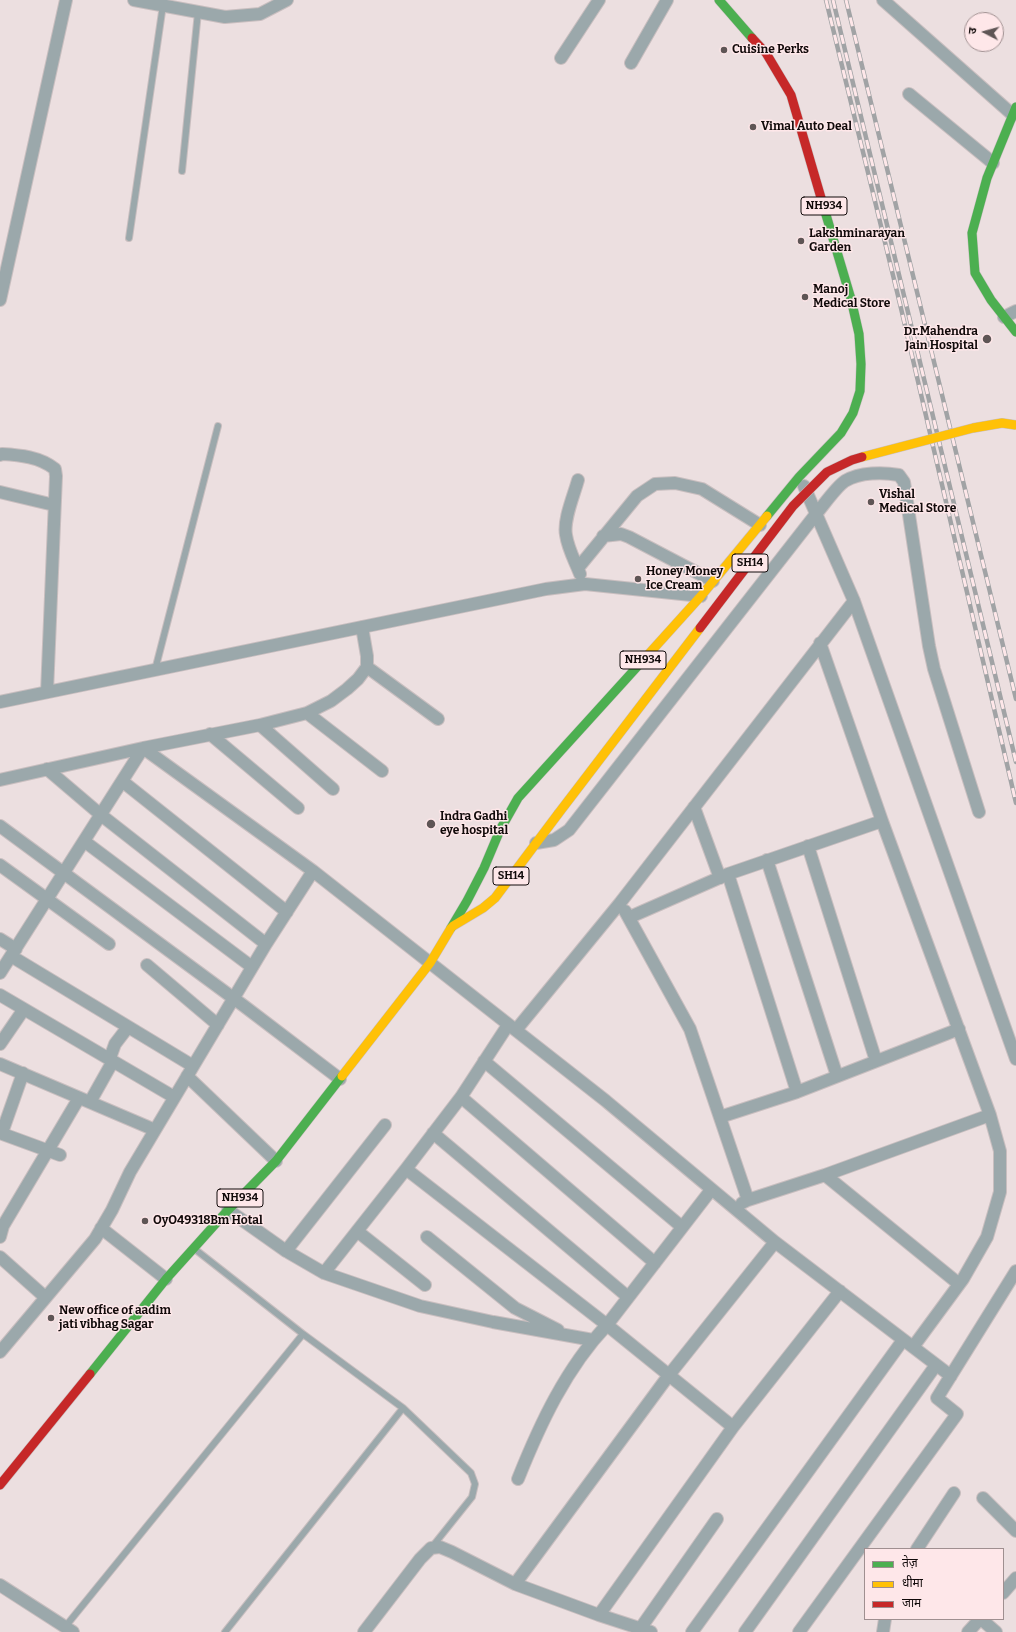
<!DOCTYPE html>
<meta charset="utf-8">
<style>
body{margin:0}
#map{position:relative;width:1016px;height:1632px;overflow:hidden;background:#ecdfe0;font-family:Bitter,"Noto Sans Devanagari",serif}
canvas{display:block}
.legend{position:absolute;left:864px;top:1548px;width:140px;height:72px;box-sizing:border-box;background:#fee7e9;border:1px solid #9f8f90;margin:0;padding:5px 7px;list-style:none;font-size:12px;color:#110a0a}
.legend li{display:flex;align-items:center;gap:8px;height:20px}
.legend b{width:20px;border:1px solid #9f8f90}
.north{position:absolute;left:964px;top:12px;width:40px;height:40px;box-sizing:border-box;background:#fee7e9;border:1px solid #9f8f90;border-radius:50%;rotate:276deg;font-size:11px;font-weight:700;line-height:16px;text-align:center;color:#110a0a}
.north::after{content:'';display:block;margin:auto;width:14px;height:18px;background:#5e5555;clip-path:polygon(50% 0,100% 100%,50% 72%,0 100%)}
</style>
<div id="map">
<canvas width="1016" height="1632"></canvas>
<ul class="legend">
<li><b style="height:5px;background:#4caf50"></b>तेज़</li>
<li><b style="height:5px;background:#ffc107"></b>धीमा</li>
<li><b style="height:5px;background:#c62828"></b>जाम</li>
</ul>
<div class="north">उ</div>
</div>
<script>
const context = document.querySelector('canvas').getContext('2d');
context.lineJoin = 'round';
function strokePath(path, color, width, dash) {
  context.strokeStyle = color;
  context.lineWidth = width;
  context.lineCap = dash ? 'butt' : 'round';
  context.setLineDash(dash || []);
  context.stroke(path);
}
function drawText(font, color, halo, rows, align = 'center') {
  context.font = font + ' Bitter,serif';
  context.lineWidth = 3;
  context.setLineDash([]);
  context.textBaseline = 'middle';
  context.strokeStyle = halo;
  context.fillStyle = color;
  for (const [text, x, y, turn = 0] of rows) {
    context.save();
    context.translate(x, y);
    context.rotate((+turn || 0) * Math.PI / 180);
    context.textAlign = isNaN(turn) ? turn : align;
    if (halo) context.strokeText(text, 0, 0);
    context.fillText(text, 0, 0);
    context.restore();
  }
}
const lane = new Path2D(`
 M182 171 198 12
 M129 238 163 5
 M155 670 218 426
 M196 1250 303 1334 403 1408 471 1473 475 1484 472 1497 432 1547
 M65 1627 303 1334
 M225 1632 403 1408`);
const street = new Path2D(`
 M134 0 225 17 260 14 287 0
 M883 0 1013 115
 M561 58 599 0
 M631 63 667 0
 M909 94 993 163
 M0 300 66 0
 M1004 317 1016 311
 M0 455 2 454C20 455 40 457 55 469L56 476 47 692
 M578 480C574 495 563 520 566 535 568 549 575 561 580 574
 M804 486 854 601 1016 1059
 M0 492 54 505
 M603 536 621 534 629 537 713 581
 M578 568 637 496 655 484 675 483 702 489 760 525
 M367 667 438 719
 M0 702 546 589 585 584 701 596
 M307 713 382 771
 M260 725 333 789
 M210 734 298 808
 M47 769 101 815 266 944
 M0 780 143 748 260 725 307 713 331 701 347 689 358 679 367 667V656L362 627
 M122 781 287 912
 M694 807 720 878
 M882 821 990 1115 1000 1151V1192L987 1237 963 1279 913 1347
 M0 826 244 1006 340 1079
 M84 841 252 967
 M536 843 554 840 569 830 816 514C823 506 836 487 845 481 860 472 883 472 899 475L904 482 929 646 934 669 979 812
 M808 846 876 1061
 M767 860 837 1076
 M0 865 109 944
 M728 874 797 1092
 M625 911 690 1029 748 1200
 M630 917 728 874 882 821 820 643
 M0 939 16 949
 M11 956 193 1066
 M147 965 218 1025
 M0 973 143 748 313 871 606 1101 775 1242 951 1376
 M0 995 174 1097
 M516 1030 620 903 854 601
 M0 1044 24 1009
 M484 1061 682 1227
 M0 1064 155 1130
 M187 1076 276 1161
 M461 1097 655 1263
 M90 1102 113 1061 110 1058 115 1044 128 1027
 M720 1117 797 1092 959 1029
 M0 1132 4 1127 23 1073
 M0 1133 60 1155
 M433 1133 628 1297
 M406 1169 607 1325C566 1368 540 1424 518 1479
 M825 1175 959 1284
 M711 1190 607 1325 733 1427
 M742 1203 748 1200 825 1175 990 1115
 M228 1210 286 1251 324 1273 420 1306 493 1322 593 1340
 M101 1228 166 1279
 M357 1231 425 1285
 M0 1237 3 1226 79 1098
 M427 1237 515 1308 558 1330
 M286 1251 385 1125
 M0 1257 45 1297
 M324 1273 406 1169 461 1097 508 1025
 M0 1352 95 1239 112 1210 130 1172 266 944 313 871
 M983 1498 1016 1531
 M917 1549 954 1493
 M515 1584 669 1375 775 1242
 M0 1585 73 1632
 M1003 1593 1016 1578
 M599 1615 733 1427 840 1291
 M981 1619 996 1632
 M640 1629 717 1519
 M364 1632 420 1559 431 1548 440 1547 452 1552 515 1584 599 1615 651 1632
 M692 1632 903 1340
 M745 1632 936 1365
 M799 1632 957 1414 937 1398 1016 1271
 M883 1632 885 1619
 M968 1632 980 1619`);
const fast = new Path2D(`
 M719 0 752 38
 M1016 107 987 178 972 233 975 273 991 300 1016 332
 M767 516 799 477 841 433 853 413 860 391 861 364 859 334 851 299 824 208
 M451 928 467 901 484 868 500 830 518 798 646 657
 M90 1374 166 1279 228 1210 276 1161 342 1076`);
const slow = new Path2D(`
 M646 657 701 596 767 516
 M453 926 483 908 495 898 558 814
 M342 1076 430 963 451 928`);
const jam = new Path2D(`
 M752 38 766 53 791 95 824 208
 M0 1485 90 1374`);
strokePath(lane, '#c8bebf', 8);
strokePath(street, '#c8bebf', 14);
strokePath(fast, '#c8bebf', 10);
strokePath(slow, '#c8bebf', 10);
strokePath(jam, '#c8bebf', 10);
strokePath(lane, '#9ba8ab', 6);
strokePath(street, '#9ba8ab', 12);
strokePath(fast, '#4caf50', 9);
strokePath(slow, '#ffc107', 9);
strokePath(jam, '#c62828', 9);
const rail = new Path2D(`
 M826 0 900 304 1016 803
 M833 0 1016 762
 M846 0 1016 699`);
strokePath(rail, '#a1a3a5', 4.5);
strokePath(rail, '#fee7e9', 3, [9]);
const slowBridge = new Path2D(`
 M862 457 973 428 1002 423 1016 425
 M558 814 700 628`);
const jamBridge = new Path2D(`
 M700 628 793 506 827 472 852 460 862 457`);
strokePath(slowBridge, '#c8bebf', 10, []);
strokePath(jamBridge, '#c8bebf', 10, []);
strokePath(slowBridge, '#ffc107', 9);
strokePath(jamBridge, '#c62828', 9);
for (const [x, y, r, color] of [
 [724,50,4,"#5e5555"],
 [753,127,4,"#5e5555"],
 [801,241,4,"#5e5555"],
 [805,297,4,"#5e5555"],
 [987,339,5,"#5e5555"],
 [871,502,4,"#5e5555"],
 [638,579,4,"#5e5555"],
 [431,824,5,"#5e5555"],
 [145,1221,4,"#5e5555"],
 [51,1318,4,"#5e5555"]
]) {
  const dot = new Path2D();
  dot.arc(x, y, r, 0, 2 * Math.PI);
  context.fillStyle = color;
  context.fill(dot);
  strokePath(dot, '#fee7e9', 1.5);
}
for (const [x, y, w] of [
 [824,206,46],
 [750,563,36],
 [643,660,46],
 [511,876,36],
 [240,1198,46]
]) {
  const box = new Path2D();
  box.roundRect(x - w / 2, y - 9, w, 18, 3);
  context.fillStyle = '#fee7e9';
  context.fill(box);
  strokePath(box, '#110a0a', 1);
}
drawText('bold 11px', '#110a0a', null, [
 ["NH934",824,206],
 ["SH14",750,563],
 ["NH934",643,660],
 ["SH14",511,876],
 ["NH934",240,1198]
]);
drawText('bold 12px', '#110a0a', '#fee7e9', [
 ["Cuisine Perks",732,50],
 ["Vimal Auto Deal",761,127],
 ["Lakshminarayan",809,234],
 ["Garden",809,248],
 ["Manoj",813,290],
 ["Medical Store",813,304],
 ["Dr.Mahendra",978,332,"right"],
 ["Jain Hospital",978,346,"right"],
 ["Vishal",879,495],
 ["Medical Store",879,509],
 ["Honey Money",646,572],
 ["Ice Cream",646,586],
 ["Indra Gadhi",440,817],
 ["eye hospital",440,831],
 ["OyO49318Bm Hotal",153,1221],
 ["New office of aadim",59,1311],
 ["jati vibhag Sagar",59,1325]
], 'left');
</script>
